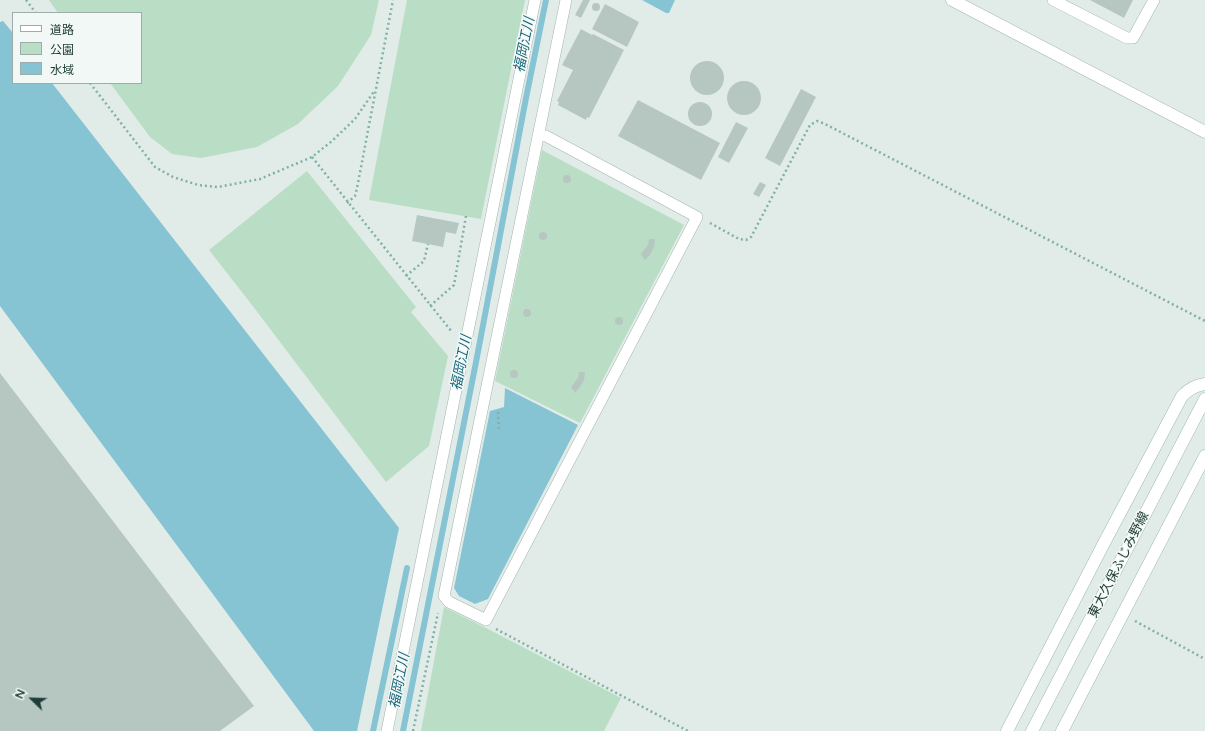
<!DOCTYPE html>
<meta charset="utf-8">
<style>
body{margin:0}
#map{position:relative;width:1205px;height:731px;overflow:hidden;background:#e1ece8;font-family:"Varela Round","Noto Sans JP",sans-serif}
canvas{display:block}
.legend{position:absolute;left:12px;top:12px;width:130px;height:72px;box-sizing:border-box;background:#f2f8f5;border:1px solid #9eada9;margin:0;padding:5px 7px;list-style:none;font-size:12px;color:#213d37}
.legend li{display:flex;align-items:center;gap:8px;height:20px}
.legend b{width:20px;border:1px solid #9eada9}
.north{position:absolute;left:12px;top:679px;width:40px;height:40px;-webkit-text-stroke:3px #f2f8f5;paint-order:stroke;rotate:293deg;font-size:11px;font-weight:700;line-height:16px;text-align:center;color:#213d37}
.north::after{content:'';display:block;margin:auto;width:14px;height:18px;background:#213d37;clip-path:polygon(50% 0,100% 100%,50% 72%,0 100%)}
</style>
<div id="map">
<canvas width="1205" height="731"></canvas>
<ul class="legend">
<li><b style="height:5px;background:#fff"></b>道路</li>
<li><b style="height:11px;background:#b9dec5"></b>公園</li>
<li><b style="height:11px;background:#86c4d4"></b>水域</li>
</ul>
<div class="north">N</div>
</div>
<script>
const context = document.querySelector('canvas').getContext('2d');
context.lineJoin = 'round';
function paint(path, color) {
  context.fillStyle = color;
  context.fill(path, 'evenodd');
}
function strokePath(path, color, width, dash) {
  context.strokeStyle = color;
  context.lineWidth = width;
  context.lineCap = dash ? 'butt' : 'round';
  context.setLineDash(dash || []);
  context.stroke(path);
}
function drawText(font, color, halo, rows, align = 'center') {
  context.font = font + ' "Varela Round","Noto Sans JP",sans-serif';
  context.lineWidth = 3;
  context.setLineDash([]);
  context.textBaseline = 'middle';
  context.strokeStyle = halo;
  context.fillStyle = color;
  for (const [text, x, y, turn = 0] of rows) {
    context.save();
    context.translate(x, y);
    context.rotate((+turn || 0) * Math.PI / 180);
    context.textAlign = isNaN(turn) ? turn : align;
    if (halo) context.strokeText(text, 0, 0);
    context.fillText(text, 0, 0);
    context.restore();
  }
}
paint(new Path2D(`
 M49 0H379L371 35 338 86 298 124 257 147 201 158 172 154 150 137 110 83H141V13H58Z
 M407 0H525L481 219 369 200Z
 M542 150 684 225 580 423 495 381Z
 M307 171 416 307 411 312 448 356 429 446 386 482 252 305 209 250Z
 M444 607 490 630 621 698 604 731H421Z`), '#b9dec5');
paint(new Path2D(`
 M642 0H675L669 13H666Z
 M3 21 13 33V83H52L399 528 357 731H314L0 306V22Z
 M505 388 578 425 488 599 475 604 459 596 454 588 490 411 504 407Z`), '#86c4d4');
strokePath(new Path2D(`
 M373 731 407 568
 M403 731 477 357 526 98 546 0`), '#86c4d4', 6);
paint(new Path2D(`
 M583 0H590L581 18 575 15Z
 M1090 0H1133L1124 18Z
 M592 7a4 4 0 1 1 8 0a4 4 0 1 1-8 0Z
 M605 4 639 22 627 47 592 29Z
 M581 29 592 35 593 34 624 50 589 118 587 117 586 120 558 105 559 102 557 101 573 70 562 65Z
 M690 78a17 17 0 1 1 34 0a17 17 0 1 1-34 0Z
 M727 98a17 17 0 1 1 34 0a17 17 0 1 1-34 0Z
 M801 89 816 97 780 166 765 158Z
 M638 100 720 143 701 180 618 136Z
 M688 114a12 12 0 1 1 24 0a12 12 0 1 1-24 0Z
 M736 122 748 128 729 163 718 157Z
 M563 179a4 4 0 1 1 8 0a4 4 0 1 1-8 0Z
 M760 182 766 185 759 197 753 194Z
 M417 215 459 223 456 234 446 232 443 247 412 241Z
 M539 236a4 4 0 1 1 8 0a4 4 0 1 1-8 0Z
 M649 239H655L654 247 650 255 645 260 641 254 648 245Z
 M523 313a4 4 0 1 1 8 0a4 4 0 1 1-8 0Z
 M615 321a4 4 0 1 1 8 0a4 4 0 1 1-8 0Z
 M510 374a4 4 0 1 1 8 0a4 4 0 1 1-8 0Z
 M579 372H585L584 380 580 387 575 393 571 387 578 378Z
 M0 373 254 706 220 731H0Z`), '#b6c7c1');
const service = new Path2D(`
 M1053 0 1127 38H1133L1154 0
 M538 135 546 136 697 217 486 620 449 602 444 596 566 0
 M387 731 535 0`);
const tertiary = new Path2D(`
 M952 0 1205 132`);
const secondary = new Path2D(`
 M1007 731 1103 545 1182 396C1189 389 1196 385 1205 384
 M1032 731 1205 399
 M1062 731 1205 456`);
strokePath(service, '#a4b4af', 12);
strokePath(tertiary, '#a4b4af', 13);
strokePath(secondary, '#9fb8b0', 13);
strokePath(new Path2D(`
 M26 0 36 13
 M90 83 155 167 173 177 198 185 218 187 260 179 312 157 332 141 355 119 375 90
 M312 157 452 332
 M347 203 355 196 357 188 393 0
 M710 223 739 239 746 240 751 237 810 125 817 121 825 124 1205 321
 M406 276 424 261 428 244
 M430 306 454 285 466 216
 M498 412 499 432
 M1135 621 1205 659
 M496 629 688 731
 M413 731 438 613`), '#80b1a4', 2.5, [2, 3]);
strokePath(service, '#fff', 11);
strokePath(tertiary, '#fff', 12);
strokePath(secondary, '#fff', 12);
drawText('13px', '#213d37', '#f2f8f5', [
 ["東大久保ふじみ野線",1119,565,-63]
]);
drawText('italic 14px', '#18677c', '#f2f8f5', [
 ["福岡江川",525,45,-79],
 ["福岡江川",462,363,-79],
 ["福岡江川",400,681,-79]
]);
</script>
